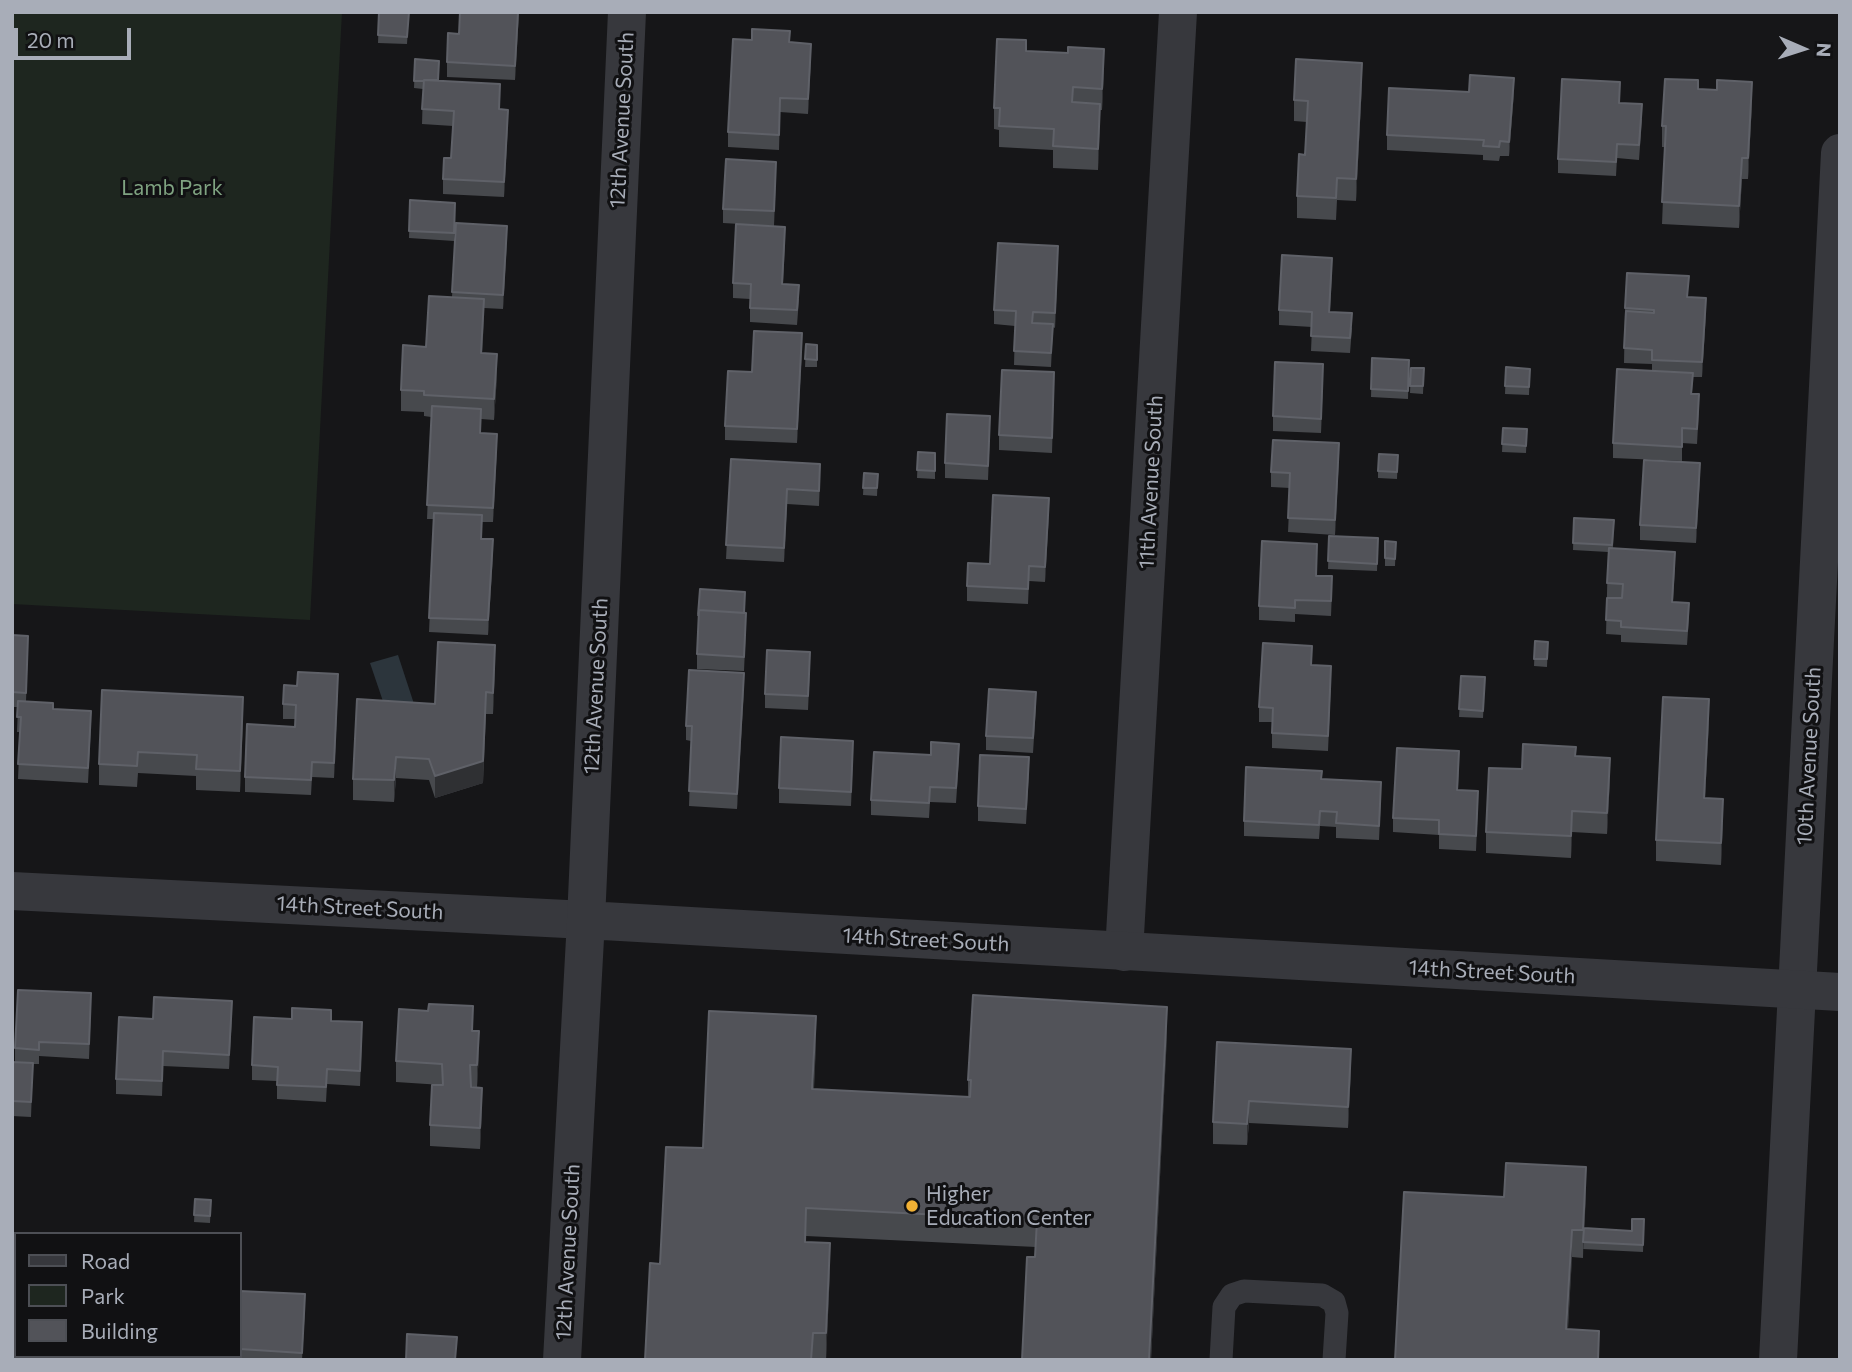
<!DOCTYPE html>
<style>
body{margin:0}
#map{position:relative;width:1852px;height:1372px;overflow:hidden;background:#161618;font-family:Commissioner,sans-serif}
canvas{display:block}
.frame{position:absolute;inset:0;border:14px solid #a8adb8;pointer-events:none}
.legend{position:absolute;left:14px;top:1232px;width:228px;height:126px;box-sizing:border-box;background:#111113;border:2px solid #4d4f55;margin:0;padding:9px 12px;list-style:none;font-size:21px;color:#a8adb8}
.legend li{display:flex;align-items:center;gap:14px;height:35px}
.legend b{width:35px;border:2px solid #4d4f55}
.north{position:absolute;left:1768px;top:14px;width:70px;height:70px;-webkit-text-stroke:5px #111113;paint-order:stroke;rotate:93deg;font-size:19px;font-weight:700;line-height:28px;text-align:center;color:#a8adb8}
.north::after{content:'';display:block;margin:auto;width:24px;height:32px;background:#a8adb8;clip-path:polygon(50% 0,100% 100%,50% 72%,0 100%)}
.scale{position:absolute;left:14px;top:28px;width:117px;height:32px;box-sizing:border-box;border:4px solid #a8adb8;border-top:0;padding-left:9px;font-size:21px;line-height:24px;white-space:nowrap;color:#a8adb8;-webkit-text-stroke:5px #111113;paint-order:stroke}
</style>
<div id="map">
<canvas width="1852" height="1372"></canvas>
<div class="frame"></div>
<ul class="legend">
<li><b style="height:9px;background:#37383d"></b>Road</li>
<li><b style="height:19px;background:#1e261f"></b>Park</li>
<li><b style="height:19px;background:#525359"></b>Building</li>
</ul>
<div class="north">N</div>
<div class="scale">20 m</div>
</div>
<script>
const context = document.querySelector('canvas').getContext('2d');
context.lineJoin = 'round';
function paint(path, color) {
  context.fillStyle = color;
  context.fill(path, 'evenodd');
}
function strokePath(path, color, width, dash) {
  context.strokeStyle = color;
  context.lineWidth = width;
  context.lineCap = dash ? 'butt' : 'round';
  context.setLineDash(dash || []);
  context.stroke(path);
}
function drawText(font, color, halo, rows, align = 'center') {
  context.font = font + ' Commissioner,sans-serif';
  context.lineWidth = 6;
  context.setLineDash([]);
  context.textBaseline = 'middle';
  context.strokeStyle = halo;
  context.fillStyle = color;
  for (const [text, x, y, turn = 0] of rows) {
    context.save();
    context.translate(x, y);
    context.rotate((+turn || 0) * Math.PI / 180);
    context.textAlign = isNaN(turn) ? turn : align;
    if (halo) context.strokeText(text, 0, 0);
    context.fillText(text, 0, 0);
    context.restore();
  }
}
paint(new Path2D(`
 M12 12H342L310 620 12 604Z`), '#1e261f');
paint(new Path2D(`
 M398 655 416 710 389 719 370 663Z`), '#2c353c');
strokePath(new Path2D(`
 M1221 1360 1224 1307 1232 1295 1244 1291 1322 1295 1334 1302 1337 1313 1334 1360`), '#37383d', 23);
strokePath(new Path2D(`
 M12 891 586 920
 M1124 952 1178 12
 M1778 1360 1840 153`), '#37383d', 38);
strokePath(new Path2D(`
 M586 920 1840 992
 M562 1360 586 920 627 12`), '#37383d', 38);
paint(new Path2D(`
 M379 12H409L407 44 378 43Z
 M519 12 515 80 447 77V62L459 34Z
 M1026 51 1104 70 1102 110H1100L1098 170 1053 168V150L999 147V130L994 129V108Z
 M811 58 808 114 780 112 779 150 728 147V132Z
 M415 59 439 80 500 109 508 124 504 197 443 194V179L451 158 453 126 422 124 423 89 414 88Z
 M1362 84 1356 201 1337 200 1336 220 1297 218V196L1305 155 1307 122 1294 121V100Z
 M1698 89 1752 103 1748 179H1742L1739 228 1662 224 1665 147H1662V126Z
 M1469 92H1514L1509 156H1500L1499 161 1483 160V155L1387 150V135Z
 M1620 103 1642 119 1639 160 1617 158 1616 176 1558 173V159Z
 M776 176 774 226 723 223V209Z
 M410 200 455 203 454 241 409 238Z
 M456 223 507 240 503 309 484 308 482 353 497 376 494 420 481 419V433L497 448 493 522H482V539L493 554 488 635 429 632 434 519H427L431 417 424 416V412L401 411V390L426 347 452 297Z
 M785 242 783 284 799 299 797 325 750 322V299L733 298V283Z
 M1058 260 1055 328 1053 327 1051 367 1014 365 1015 326 994 324V310Z
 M1332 272 1330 312 1352 328 1350 353 1311 351 1312 327 1279 325V310Z
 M1688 297 1706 312 1702 377H1693L1692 394 1699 409 1697 444 1682 443V461L1613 458V443L1652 371V364L1624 363 1625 308Z
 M806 344 817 345V367H805Z
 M802 348 797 443 725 440V426L752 372Z
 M1372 358 1409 360 1408 399 1371 397Z
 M1506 367 1530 369 1529 395 1505 394Z
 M1411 368H1424L1423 394 1410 393Z
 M1323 379 1321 433 1273 431V416Z
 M1054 386 1052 453 999 450V435Z
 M1503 428 1527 429 1526 453 1502 452Z
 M990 430 988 480 945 478V463Z
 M918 452 935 453V479L917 478Z
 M1398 455 1397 479 1378 478V471Z
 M1339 458 1335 535 1288 532 1290 488 1271 487V472Z
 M731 459 820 479 819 506 787 504 784 562 726 559Z
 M864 473 878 474 877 496 863 495Z
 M1700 477 1696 543 1640 540V525Z
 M1049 513 1045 582 1029 581 1028 604 967 601V586L990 564Z
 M1574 518 1614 520 1613 548 1675 566 1673 602 1689 617 1687 645 1621 642V635L1606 634 1608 552 1573 550Z
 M1329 536 1378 538 1377 571 1328 569Z
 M1385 541 1396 542 1395 566H1385Z
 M1317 558 1316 576 1332 591 1331 616 1295 614V622L1259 620V606Z
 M746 627 744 671 697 669V654Z
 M12 635 28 650 26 701 53 709 91 726 88 783 18 779 20 732H17L18 707H12Z
 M1535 641 1548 642 1547 667 1534 666Z
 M1312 665 1331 681 1328 751 1272 748V722H1259V707Z
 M495 666 493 714H486L483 783 435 798 429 780 396 778 394 802 353 800V779L435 704Z
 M810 666 808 710 765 708V694Z
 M1461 676 1485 677 1483 718 1459 717Z
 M744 687 737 809 689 806 691 741 686 740V726Z
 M338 689 334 778 312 777 311 795 245 792V777L295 727V719H283V704Z
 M1036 706 1033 753 986 750V736Z
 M243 718 240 792 196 790V776L138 773 137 787 99 785V764Z
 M1709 721 1705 798 1723 820 1721 865 1656 861V840Z
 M853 756 851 806 779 803V788Z
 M1576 756 1610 779 1607 834 1572 832 1571 858 1486 853V832L1522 769Z
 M959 759 956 803 930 802 929 818 871 815V800Z
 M1459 766 1458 790 1478 805 1476 851 1439 849V835L1393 832V818Z
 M1029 772 1026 824 978 821V806Z
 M1322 779 1381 797 1379 840 1336 838V827L1320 826 1319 839 1244 836V821Z
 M91 1008 89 1059 39 1056V1064H33L31 1117 12 1116V1062H15V1048Z
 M232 1016 229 1069 163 1066 162 1096 116 1094V1079L153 1019Z
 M331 1021 362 1037 360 1086 327 1084 326 1102 277 1099V1081L252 1080V1065Z
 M473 1031 479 1052 477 1087 471 1086 482 1109 480 1149 430 1146V1125L442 1085 396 1082V1061Z
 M1167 1035 1151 1360H1022L1036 1247 806 1236V1242L830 1270 826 1360H645L660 1264 703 1148 816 1044 814 1089 968 1097V1080Z
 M1217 1042 1351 1070 1348 1128 1249 1123 1247 1145 1213 1144V1122Z
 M1586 1195 1584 1228 1632 1231 1644 1219 1643 1252 1583 1249V1258L1572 1257 1568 1329 1504 1197Z
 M195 1199 211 1200 210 1223 194 1222Z
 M240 1291 305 1309 302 1360H233V1356H240Z`), '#47494d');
paint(new Path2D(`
 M518 12H519L515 80V66Z
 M811 44V58L808 114V99Z
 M1104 49V70L1102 110V89Z
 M1362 63V84L1356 201V179Z
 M1514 78V92L1509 156V142Z
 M1752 82V103L1748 179V158Z
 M1100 104V125L1098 170V149Z
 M508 110V124L504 197V182Z
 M1742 158V179L1739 228V206Z
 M507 226V240L503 309V295Z
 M1058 246V260L1055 328V313Z
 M1706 298V312L1702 377V362Z
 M484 299V320L481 375V353Z
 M802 333V348L797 443V429Z
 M497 354V376L494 420V399Z
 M1323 364V379L1321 433V419Z
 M497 434V448L493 522V508Z
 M1339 443V458L1335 535V520Z
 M1700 463V477L1696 543V528Z
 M787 489V504L784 562V548Z
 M1049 498V513L1045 582V567Z
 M493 539V554L488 635V620Z
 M495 645V666L493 714V693Z
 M744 673V687L737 809V794Z
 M338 674V689L334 778V763Z
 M486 692 483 783 435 798V776Z
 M243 697V718L240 792V771Z
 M1709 699V721L1704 819V798Z
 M396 757V778L394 802V780Z
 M1610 758V779L1607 834V813Z
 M1723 799V820L1721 865V843Z
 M1572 811V832L1571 858V836Z
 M232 1001V1016L229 1069V1055Z
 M1167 1007V1035L1151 1360H1149Z
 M816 1016V1044L812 1116V1089Z
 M479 1031V1052L477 1087V1065Z
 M1351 1049V1070L1348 1128V1107Z
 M482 1088V1109L480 1149V1128Z
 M1249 1101V1123L1247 1145V1124Z
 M1586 1167V1195L1583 1258V1230Z
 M1572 1230V1257L1566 1357V1329Z
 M830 1243V1270L826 1360V1333Z`), '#2f3033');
const building = new Path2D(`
 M379 12H409L407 37 378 35Z
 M460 12H518L515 66 447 62 448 33 459 34Z
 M752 29 790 31 789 42 811 44 808 99 780 98 779 135 728 132 733 39 752 40Z
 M997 39 1026 40V51L1068 53V47L1104 49 1102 89 1073 87 1072 102 1100 104 1098 149 1053 146 1054 129 999 126 1000 108H994Z
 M415 59 439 61 438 80H424V81H414Z
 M1296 59 1362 63 1356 179 1337 178 1336 198 1297 196 1299 154 1305 155 1308 101 1294 100Z
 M1470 75 1514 78 1509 142 1500 141 1499 147 1483 146 1484 140 1387 135 1389 88 1469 92Z
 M1562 79 1620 82 1619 103 1642 104 1639 145 1617 144 1616 162 1558 159Z
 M1665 79 1698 80V89L1717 90V80L1752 82 1748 158H1742L1739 206 1662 202 1666 126H1662Z
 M424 80 500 84 499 109 508 110 504 182 443 179 444 158H451L454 111 422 109Z
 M726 159 776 162 774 211 723 209Z
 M410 200 455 203 454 233 409 231Z
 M456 223 507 226 503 295 452 292Z
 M736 224 785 227 782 284 799 285 797 310 750 308 751 284 733 283Z
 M998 243 1058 246 1055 313 1033 312 1032 323 1053 324 1051 353 1014 351 1016 311 994 310Z
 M1282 255 1332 258 1329 312 1352 313 1350 338 1311 336 1312 312 1279 310Z
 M1627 273 1689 276 1687 297 1706 298 1702 362 1652 360V350L1624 348 1626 311 1654 313V310L1625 308Z
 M429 296 484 299 481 353 497 354 494 399 424 395V391L401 390 403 345 426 347Z
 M754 331 802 333 797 429 725 426 728 371 752 372Z
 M806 344 817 345V360L805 359Z
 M1372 358 1409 360 1408 391 1371 389Z
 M1275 362 1323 364 1321 419 1273 416Z
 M1506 367 1530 369 1529 387 1505 386Z
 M1411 368H1424L1423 386H1410Z
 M1617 369 1693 373 1691 394H1699L1697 429 1682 428V447L1613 443Z
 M1002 370 1054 372 1052 438 999 435Z
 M432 406 481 409 480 433 497 434 493 508 427 505Z
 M947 414 990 416 988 466 945 463Z
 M1503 428 1527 429 1526 446 1502 444Z
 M1273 440 1339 443 1335 520 1288 518 1290 473 1271 472Z
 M918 452 935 453V471L917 470Z
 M1379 454 1398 455 1397 472 1378 471Z
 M731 459 820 464 819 491 787 489 784 548 726 545Z
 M1644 460 1700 463 1696 528 1640 525Z
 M864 473 878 474 877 488H863Z
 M993 495 1049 498 1045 567 1029 566 1028 589 967 586 968 563 990 564Z
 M434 513 482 515 481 539H493L488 620 429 618Z
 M1574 518 1614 520 1612 545 1573 543Z
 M1329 536 1378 538 1377 564 1328 561Z
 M1262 541 1317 544 1316 576H1332L1331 601 1295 600V608L1259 606Z
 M1385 541 1396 542 1395 559 1385 558Z
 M1609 548 1675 552 1672 602 1689 603 1687 631 1621 627V621L1606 620 1607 598H1622L1623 584 1607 583Z
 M700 589 745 592 744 613 699 610 698 615Z
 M699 610 746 613 744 657 697 654Z
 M12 635 28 636 26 693 12 692Z
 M1535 641 1548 642 1547 659H1534Z
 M438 642 495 645 493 693 486 692 483 761 435 776 429 759 396 757 394 780 353 779 357 699 435 704Z
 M1263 643 1312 646 1311 665 1331 666 1328 736 1272 733 1273 708 1259 707Z
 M767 650 810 652 808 696 765 694Z
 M689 670 744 673 737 794 689 791 692 726H686Z
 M298 672 338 674 334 763 312 762 311 780 245 777 247 724 295 727 296 705 283 704 284 685 297 686Z
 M1461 676 1485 677 1483 711 1459 709Z
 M989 689 1036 692 1033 738 986 736Z
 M102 690 243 697 240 771 196 769 197 755 138 752 137 766 99 764Z
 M1663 697 1709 699 1704 798 1723 799 1721 843 1656 840Z
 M18 701 53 703V709L91 711 88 768 18 764 21 717H17Z
 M781 737 853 741 851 792 779 788Z
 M931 742 959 744 956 788 930 787 929 803 871 800 874 752 931 755Z
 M1523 744 1576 747 1575 756 1610 758 1607 813 1572 811 1571 836 1486 832 1489 768 1522 769Z
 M1397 748 1459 751 1457 790 1478 791 1476 836 1439 834V820L1393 818Z
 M980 755 1029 757 1026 809 978 806Z
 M1246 767 1322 771 1321 779 1381 782 1379 826 1336 823 1337 812 1320 811 1319 825 1244 821Z
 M18 990 91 993 89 1044 39 1042V1050L15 1048Z
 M973 995 1167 1007 1149 1360H1022L1027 1257H1035L1037 1220 806 1208 805 1242 830 1243 826 1333H813L811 1360H645L650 1263 660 1264 666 1147 703 1148 709 1011 816 1016 812 1089 970 1097 971 1080H968Z
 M154 997 232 1001 229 1055 163 1051 162 1081 116 1079 119 1017 153 1019Z
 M429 1004 473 1006 472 1031H479L477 1065H470L471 1087 482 1088 480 1128 430 1125 432 1085H443L442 1064 396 1061 399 1009 428 1011Z
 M292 1008 331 1010V1021L362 1022 360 1071 327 1069 326 1087 277 1085 278 1067 252 1065 254 1017 292 1019Z
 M1217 1042 1351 1049 1348 1107 1249 1101 1247 1124 1213 1122Z
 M12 1062 33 1063 31 1102 12 1101Z
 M1506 1163 1586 1167 1583 1230H1572L1566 1329 1599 1331 1598 1360H1395L1404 1192 1504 1197Z
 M195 1199 211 1200 210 1216 194 1215Z
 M1632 1219H1644L1643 1245 1583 1242 1584 1228 1632 1231Z
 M240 1291 305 1294 302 1353 240 1349Z
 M407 1334 457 1337 455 1360H406Z
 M99 1356H222L221 1360H99Z`);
paint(building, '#525359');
strokePath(building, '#5f6168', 2);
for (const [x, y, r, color] of [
 [912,1206,7,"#f2b134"]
]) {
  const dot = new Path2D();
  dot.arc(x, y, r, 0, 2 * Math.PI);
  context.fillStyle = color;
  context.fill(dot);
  strokePath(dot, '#111113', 2.5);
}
drawText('21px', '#a8adb8', '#111113', [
 ["12th Avenue South",622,120,-87],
 ["11th Avenue South",1151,482,-87],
 ["12th Avenue South",596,686,-87],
 ["10th Avenue South",1809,756,-87],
 ["14th Street South",360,908,3],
 ["14th Street South",926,940,3],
 ["14th Street South",1492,972,3],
 ["12th Avenue South",568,1252,-87]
]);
drawText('21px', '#7fa381', '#111113', [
 ["Lamb Park",172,188]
]);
drawText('21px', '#a8adb8', '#111113', [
 ["Higher",926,1194],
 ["Education Center",926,1218]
], 'left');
</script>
